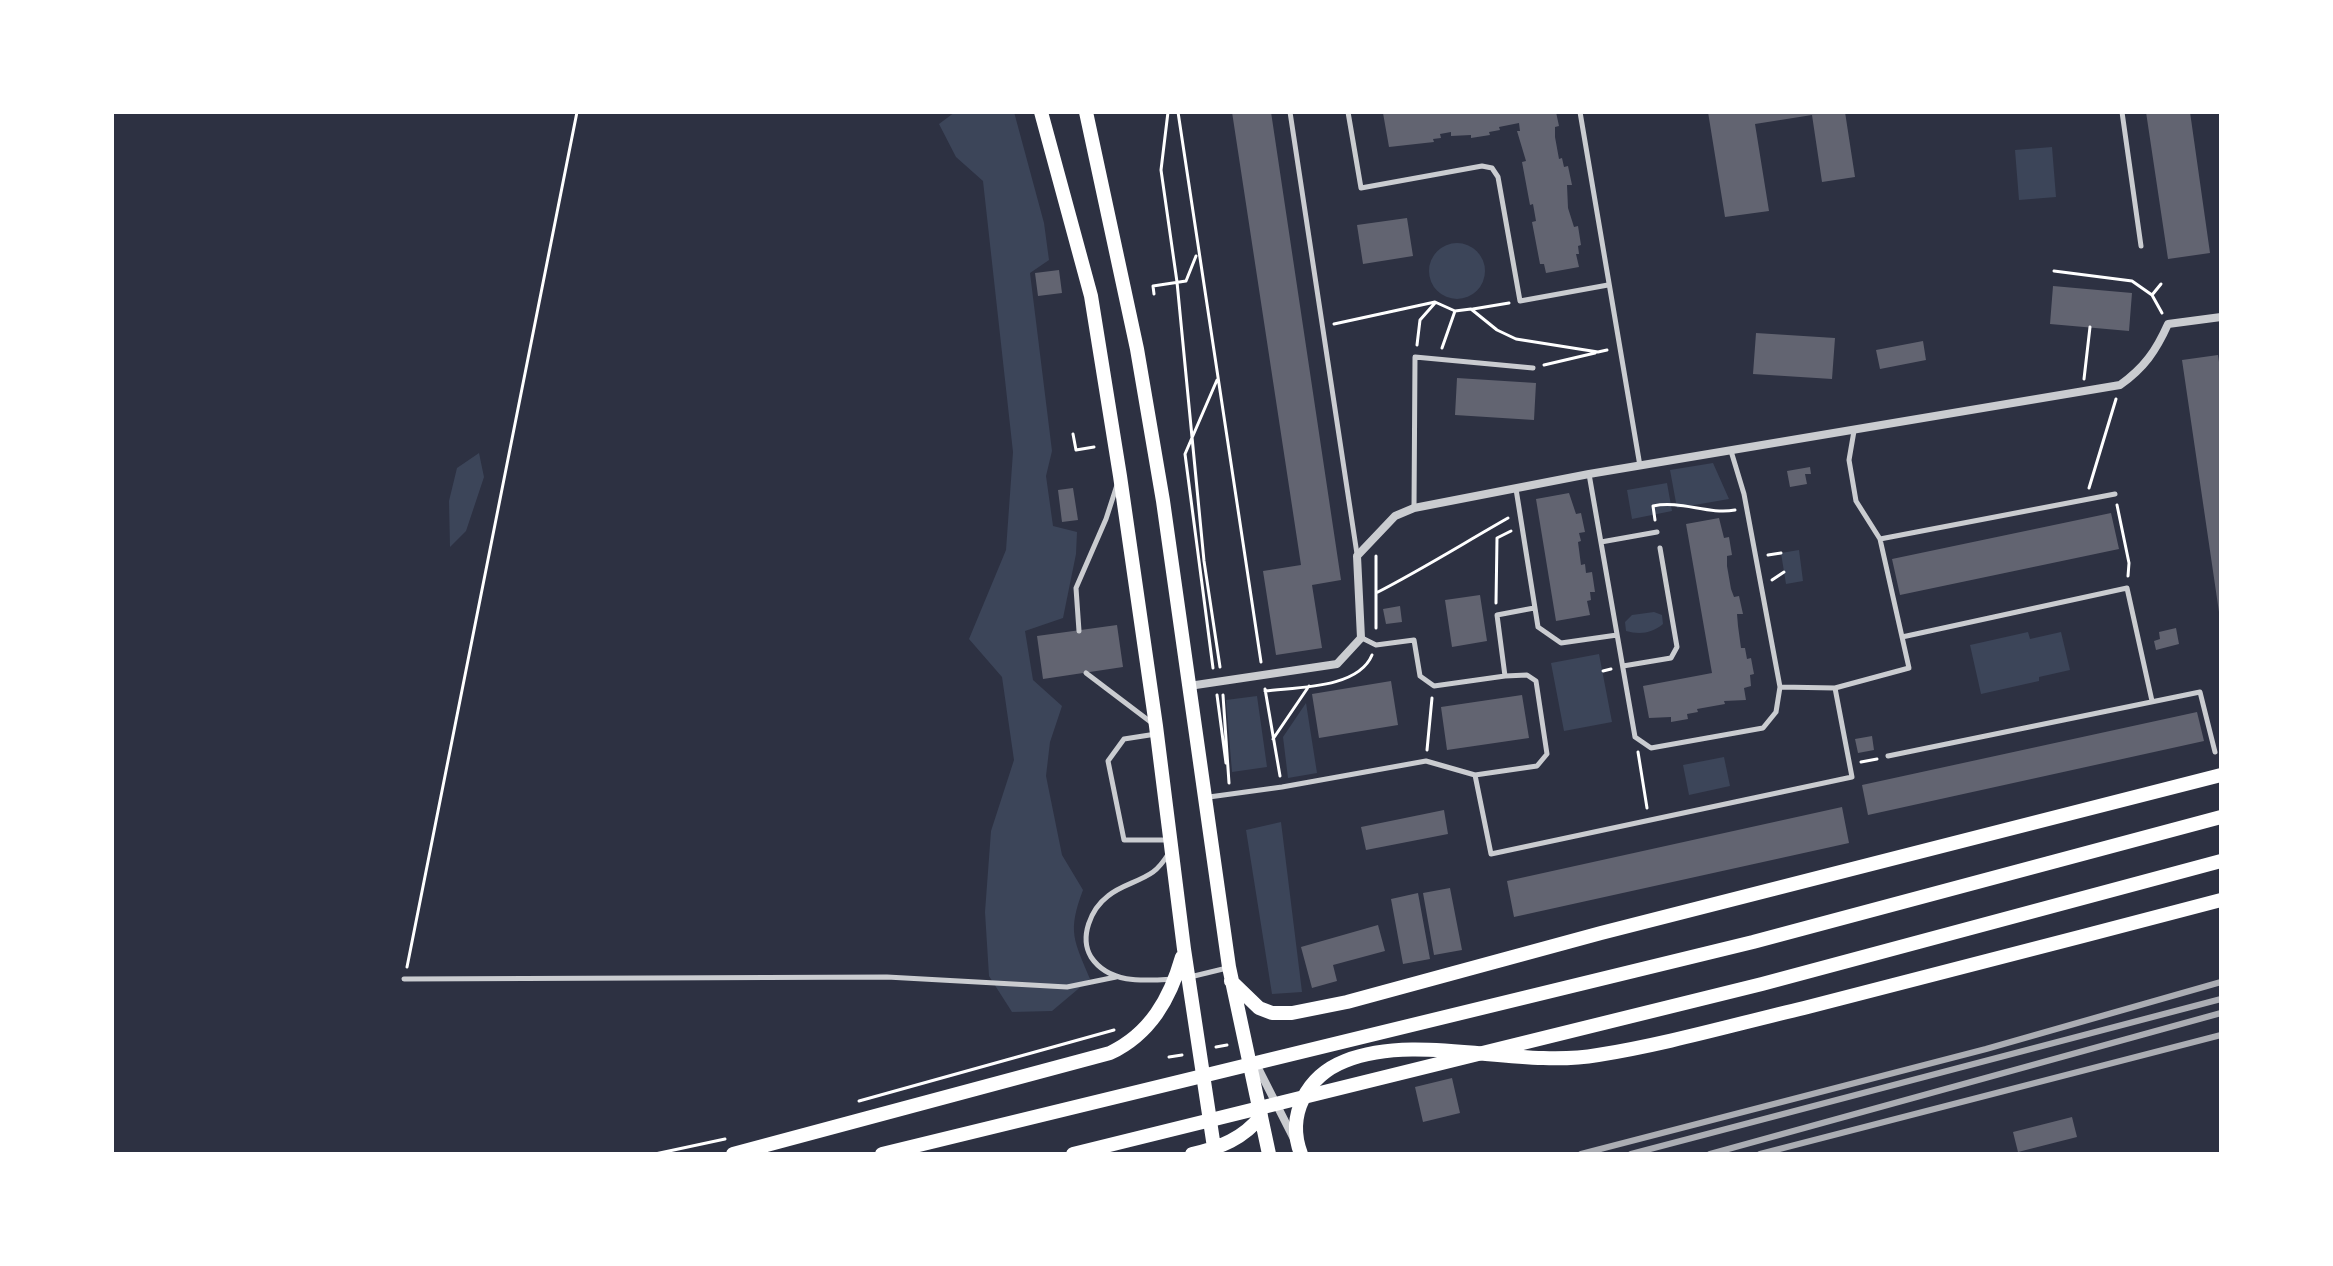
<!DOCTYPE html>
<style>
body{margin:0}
#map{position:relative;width:2333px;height:1266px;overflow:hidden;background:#2d3142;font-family:Lato,sans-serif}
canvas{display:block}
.frame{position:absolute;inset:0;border:114px solid #fff;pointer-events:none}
</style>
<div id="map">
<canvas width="2333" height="1266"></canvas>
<div class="frame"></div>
</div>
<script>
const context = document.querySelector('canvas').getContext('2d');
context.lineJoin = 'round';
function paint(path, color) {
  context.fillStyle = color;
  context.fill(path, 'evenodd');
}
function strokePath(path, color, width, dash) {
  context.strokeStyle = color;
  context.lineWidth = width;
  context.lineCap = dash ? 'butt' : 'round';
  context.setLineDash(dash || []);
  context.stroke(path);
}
paint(new Path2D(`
 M955 112H1014L1044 223 1049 260 1030 273 1052 451 1046 476 1053 526 1077 532 1076 554 1063 618 1025 631 1033 680 1062 706 1050 742 1046 776 1062 855 1083 890C1067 932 1074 940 1090 979L1052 1011 1012 1012 989 976 985 912 991 831 1014 760 1002 677 969 639 1006 550 1013 452 983 181 956 157 939 124Z
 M2052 147 2056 197 2019 200 2015 150Z
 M1429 271a28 28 0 1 1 56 0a28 28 0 1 1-56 0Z
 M479 453 484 477 466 531 450 547 449 501 457 468Z
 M1713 463 1729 499 1677 508 1670 470Z
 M1667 483 1672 511 1632 519 1627 490Z
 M1799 550 1803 581 1786 584 1781 553Z
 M1654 612 1662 615 1663 624C1652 633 1640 635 1626 631L1625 622 1632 615Z
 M2028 632 2030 639 2061 632 2070 670 2039 677V681L1981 694 1970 645Z
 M1599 654 1612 722 1564 731 1551 663Z
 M1257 696 1267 767 1232 772 1226 700Z
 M1306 703 1317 773 1288 778 1283 737Z
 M1724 757 1730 786 1689 795 1683 765Z
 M1281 822 1302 992 1272 994 1246 830Z`), '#3c4559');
paint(new Path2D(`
 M1232 112H1271L1341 580 1312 585 1322 648 1276 655 1263 571 1301 565Z
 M1556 112 1559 126 1555 127V137L1559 159 1562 158 1564 167 1568 166 1572 185H1567L1568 208 1574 227 1578 226 1581 245 1578 246 1579 254H1576L1579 267 1546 273 1544 264H1540L1532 222 1536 221 1533 204 1530 205 1522 162 1526 161 1517 131H1520L1519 123 1499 127 1500 130 1489 132 1490 135 1471 138V135L1451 136V132L1440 134 1441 138 1433 139 1434 142 1389 147 1383 113Z
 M1708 112H1845L1855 177 1822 182 1812 115 1755 124 1769 211 1725 217Z
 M2146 112H2190L2210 253 2168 259Z
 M1407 218 1413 256 1363 264 1357 225Z
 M1059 270 1062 293 1038 296 1035 273Z
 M2053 286 2132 293 2129 331 2050 324Z
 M1756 333 1835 338 1832 379 1753 374Z
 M1923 341 1926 360 1880 369 1876 350Z
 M2218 355 2221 376 2219 612 2182 360Z
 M1457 378 1536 383 1534 420 1455 415Z
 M1810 467 1811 474H1805L1807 484 1790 487 1787 471Z
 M1073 488 1078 520 1062 522 1058 490Z
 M1569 493 1576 514 1581 513 1585 532 1579 533 1581 541 1578 542 1581 565 1585 564 1586 573 1592 572 1595 592H1590L1591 600 1587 601 1590 615 1556 621 1536 499Z
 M2111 513 2119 549 1900 595 1892 559Z
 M1719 518 1724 538 1729 537 1732 555 1727 556V566L1731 589 1734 597 1739 596 1743 614H1737L1738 626 1741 648H1745L1747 659 1751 658 1754 674 1750 675 1751 686 1744 688 1746 700 1724 701 1725 704 1697 709 1698 712 1687 714 1688 719 1671 722V717L1649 718 1643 686 1712 673 1686 524Z
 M1480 595 1487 641 1452 647 1445 600Z
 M1400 606 1402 622 1386 624 1383 609Z
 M1117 625 1123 667 1043 679 1037 636Z
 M2176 628 2179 644 2156 650 2154 641 2160 639 2159 632Z
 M1391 681 1398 725 1319 738 1312 694Z
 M1522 695 1529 738 1447 750 1441 707Z
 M2197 712 2204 741 1868 815 1862 785Z
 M1872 736 1874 750 1858 753 1855 739Z
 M1842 807 1849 843 1514 917 1507 881Z
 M1444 810 1448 834 1366 850 1361 827Z
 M1450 888 1462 950 1434 955 1423 893Z
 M1418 893 1430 959 1403 964 1391 899Z
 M1378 925 1385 951 1333 965 1337 981 1312 988 1301 947Z
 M1452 1078 1460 1113 1423 1122 1415 1087Z
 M2072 1117 2077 1137 2018 1152 2013 1132Z`), '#626471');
strokePath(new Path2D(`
 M1168 112 1161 170 1177 282 1204 561 1220 667
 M1178 112 1261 662
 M2054 271 2132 281 2152 295 2162 313
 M1154 294 1153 286 1186 281 1196 256
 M2152 295 2161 284
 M1473 309 1509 303
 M1334 324 1435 302 1455 311 1471 309 1497 330 1516 339 1598 352 1607 350
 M1417 345 1420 320 1435 303
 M1442 348 1455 311
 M1544 365 1595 353
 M2084 379 2090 327
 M1073 434 1076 450 1094 447
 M2089 488 2116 399
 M2117 505 2129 563 2128 576
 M1655 520 1653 506C1681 500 1708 515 1735 510
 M1768 555 1781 553
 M1772 580 1784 572
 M1376 593C1421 570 1464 543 1508 518
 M1496 603 1497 538 1511 531
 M1376 628V556
 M1213 668 1185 454 1217 380
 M1603 671 1611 669
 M1265 689 1280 776
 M1265 691C1296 687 1358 689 1372 655
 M1217 695 1226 763
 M1223 695 1229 783
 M1273 739 1309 686
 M1427 750 1432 698
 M1638 752 1647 808
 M1861 762 1877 759
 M407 967 577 112
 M1216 1047 1227 1045
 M1169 1057 1182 1055
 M859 1101 1114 1030
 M655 1154 725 1139`), '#fff', 3);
strokePath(new Path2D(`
 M1290 112 1357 554
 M1348 112 1361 188 1482 166 1492 168 1498 177 1520 301 1608 285
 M1580 112 1640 466
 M2122 112 2141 246
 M1589 474 1635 737 1651 748 1763 728 1776 712 1780 687 1744 494 1731 451
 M1516 489 1538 627 1561 643 1617 635
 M1414 508 1415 357 1533 368
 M1880 539 2115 494
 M1601 542 1657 532
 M1079 631 1076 588 1106 519 1117 485
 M1902 637 2127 588 2152 701
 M1362 638 1376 645 1414 640 1420 676 1434 686 1505 676 1497 615 1534 608
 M1623 666 1671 658 1677 647 1660 548
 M1086 673 1152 723
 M1780 687 1835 688
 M1156 734 1124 739 1108 761 1124 840H1166
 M1888 756 2200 692 2215 752
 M1475 775 1491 854 1852 777 1835 688 1909 668 1880 539 1856 501 1849 460 1854 431
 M1209 797 1282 787 1426 761 1475 775 1537 766 1547 754 1536 681 1527 675 1505 676
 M1169 853C1164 861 1160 867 1153 872 1139 882 1121 885 1108 896 1091 909 1079 937 1091 957 1109 984 1143 981 1172 979
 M1190 977 1227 968
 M404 979 887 977 1067 987 1116 977`), '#caccd0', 5);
strokePath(new Path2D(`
 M1189 686 1337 664 1361 638 1357 556 1395 516 1414 508 1589 474 2120 385C2144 368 2156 351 2168 324L2221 317
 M1255 1062 1294 1139`), '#caccd0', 8);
strokePath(new Path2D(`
 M1041 112 1091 296 1120 476 1156 726 1184 949 1215 1154
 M1086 112 1137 349 1163 501 1229 967 1269 1154
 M1231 981 1259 1008 1272 1013H1292L1347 1002 1601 933 2221 775
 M733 1154 1110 1053C1150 1034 1170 999 1182 957
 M1192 1154C1220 1148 1244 1138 1261 1116
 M1301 1154C1286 1115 1307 1076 1345 1061 1418 1032 1518 1069 1598 1055 1667 1044 1736 1024 1804 1008 1944 973 2082 936 2221 900`), '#fff', 14);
strokePath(new Path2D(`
 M882 1154 1753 942 2221 817
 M1073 1154 1762 984 2221 861`), '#fff', 14);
strokePath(new Path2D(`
 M1581 1154 1986 1049 2221 982
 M1631 1154 2221 999
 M1710 1154 2221 1013
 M1760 1154 2221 1035`), '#abadb3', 6);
</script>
